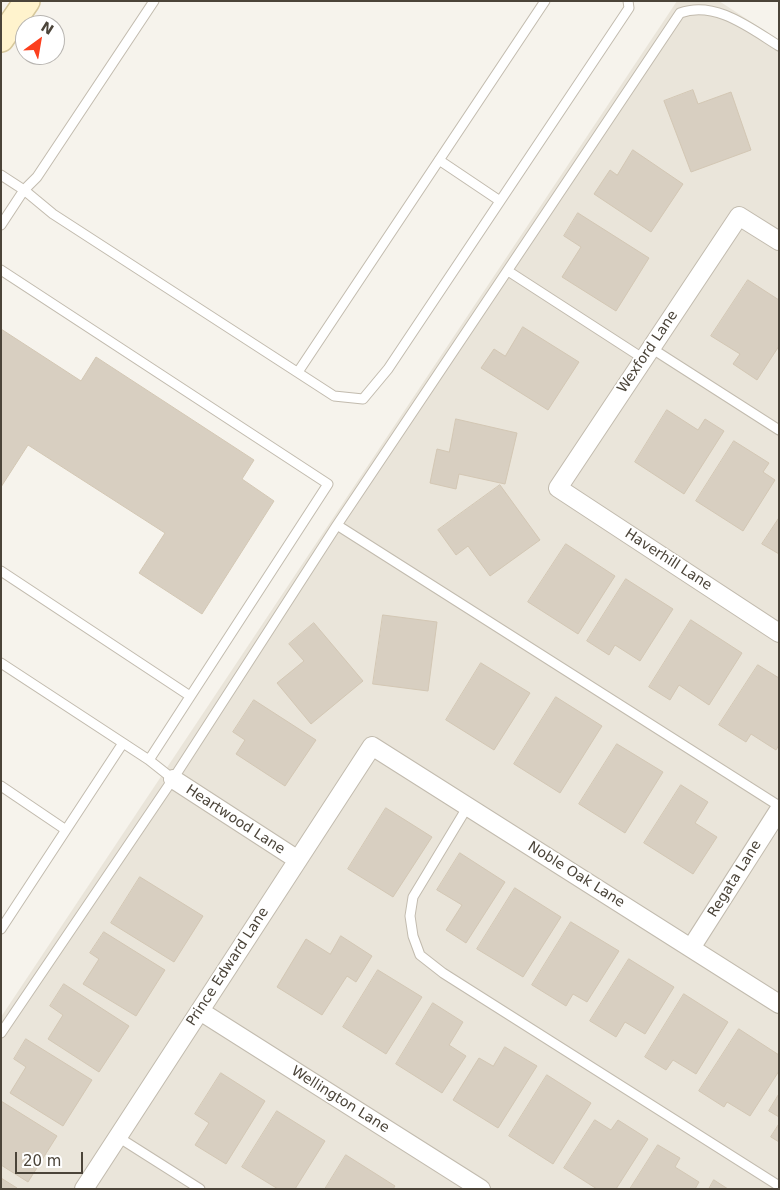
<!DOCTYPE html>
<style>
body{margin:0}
#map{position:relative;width:780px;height:1190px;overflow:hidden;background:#f6f3ec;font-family:"DejaVu Sans",sans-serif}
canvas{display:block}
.frame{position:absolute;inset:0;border:2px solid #4b4439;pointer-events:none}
.north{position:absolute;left:15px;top:15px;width:50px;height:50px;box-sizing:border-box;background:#fff;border:1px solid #b7b4b0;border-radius:50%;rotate:32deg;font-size:14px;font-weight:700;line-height:20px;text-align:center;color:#4b4439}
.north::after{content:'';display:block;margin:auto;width:18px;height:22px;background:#fc3f1d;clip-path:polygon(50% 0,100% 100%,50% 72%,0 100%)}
.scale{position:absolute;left:15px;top:1152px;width:68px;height:22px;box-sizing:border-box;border:2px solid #4b4439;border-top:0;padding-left:6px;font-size:15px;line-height:18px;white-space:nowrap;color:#4b4439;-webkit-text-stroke:4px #fff;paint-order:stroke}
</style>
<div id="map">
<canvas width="780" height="1190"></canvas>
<div class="frame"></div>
<div class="north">N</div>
<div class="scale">20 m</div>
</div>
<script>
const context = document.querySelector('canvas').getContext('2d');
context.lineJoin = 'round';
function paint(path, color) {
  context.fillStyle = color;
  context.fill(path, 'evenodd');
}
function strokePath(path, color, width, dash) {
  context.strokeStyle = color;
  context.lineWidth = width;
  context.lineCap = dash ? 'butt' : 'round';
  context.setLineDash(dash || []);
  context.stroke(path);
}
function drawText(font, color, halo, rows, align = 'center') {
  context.font = font + ' "DejaVu Sans",sans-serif';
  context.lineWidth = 4;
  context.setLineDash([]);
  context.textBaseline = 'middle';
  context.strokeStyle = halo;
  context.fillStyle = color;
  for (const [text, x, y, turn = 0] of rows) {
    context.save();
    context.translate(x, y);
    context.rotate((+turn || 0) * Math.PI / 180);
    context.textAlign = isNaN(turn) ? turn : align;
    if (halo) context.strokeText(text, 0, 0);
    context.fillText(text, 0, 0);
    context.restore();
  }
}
paint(new Path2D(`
 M677 1H719L779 40V1189H1V1017Z`), '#eae5da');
const building = new Path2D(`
 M693 90 698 104 731 92 751 150 691 172 664 101Z
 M633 150 683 184 651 232 594 194 610 170 617 175Z
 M578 213 649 258 616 311 562 277 581 247 564 236Z
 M748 280 779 300V346L757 380 733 364 740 354 711 336Z
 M523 327 579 362 548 410 481 368 494 349 505 356Z
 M1 329 81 381 96 357 254 460 242 479 274 501 202 614 139 573 165 533 28 445 1 487Z
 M667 410 698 430 705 419 724 431 684 494 635 462Z
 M456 419 517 433 505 484 459 474 456 489 430 483 437 449 449 452Z
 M734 441 769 463 763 472 775 480 743 531 696 501Z
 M500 485 540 540 490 576 468 546 456 555 438 530Z
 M779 518V554L762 544Z
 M566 544 615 576 578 634 528 602Z
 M626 579 673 609 640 661 615 645 609 655 587 641Z
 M383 615 437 622 428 691 373 684Z
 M691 620 742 653 709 705 679 685 670 700 649 687Z
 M314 623 363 681 311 724 277 683 304 661 289 644Z
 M481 663 530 693 494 750 446 720Z
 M758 665 779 678V745L776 750 751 734 746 742 719 725Z
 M556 697 602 726 560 793 514 764Z
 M254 700 316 740 285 786 236 754 245 740 233 732Z
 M617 744 663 772 625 833 579 804Z
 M681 785 708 802 695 823 717 837 693 874 644 843Z
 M386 808 432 837 393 897 348 869Z
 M460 853 505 882 466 943 446 930 462 905 437 890Z
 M140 877 203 916 174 962 111 923Z
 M515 888 561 917 523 977 477 949Z
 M571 922 619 951 587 1002 573 994 566 1006 532 985Z
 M104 932 165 970 136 1016 83 984 99 959 90 953Z
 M341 936 372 956 356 982 347 976 322 1015 277 987 306 939 330 954Z
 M629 959 674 987 645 1034 625 1022 616 1037 590 1021Z
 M378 970 422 997 386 1054 343 1027Z
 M64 984 129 1026 99 1072 48 1039 63 1015 50 1006Z
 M684 994 728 1022 696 1074 673 1060 666 1070 645 1057Z
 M433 1003 463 1022 449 1045 466 1056 442 1093 396 1064Z
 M739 1029 779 1055V1071L750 1116 727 1102 724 1107 699 1091Z
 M26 1039 92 1080 63 1126 10 1093 26 1067 14 1059Z
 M505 1047 537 1066 498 1128 453 1100 479 1058 493 1066Z
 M221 1073 265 1101 226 1164 195 1145 209 1123 195 1114Z
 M547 1075 591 1103 553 1164 509 1136Z
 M779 1094V1117L769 1111Z
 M1 1101 57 1136 28 1182 1 1165Z
 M277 1111 325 1141 295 1189H278L242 1167Z
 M595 1120 611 1130 618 1120 648 1139 616 1189H597L564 1168Z
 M779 1124V1142L771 1137Z
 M658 1145 680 1158 675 1167 699 1182 695 1189H630Z
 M346 1155 395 1186 393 1189H325Z
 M1 1178 17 1188V1189H1Z
 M714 1180 728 1189H709Z`);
paint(building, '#d8cfc1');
strokePath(building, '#d3c7b4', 1);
const service = new Path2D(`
 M154 1 37 177 24 190 53 214 334 396 363 399 388 369 629 8 628 1
 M779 46C750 28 715 0 680 13L337 525 779 806
 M439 160 500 201
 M1 175 24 190 1 225
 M1 270 328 484 149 760 1 663
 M508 271 644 359
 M651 348 779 430
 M298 372 545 1
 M1 571 190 696
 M149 760 173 779
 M1 786 66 830
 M468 806 413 897 410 916 413 936 420 955 443 973 779 1186
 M1 929 123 743
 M1 1033 173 779 337 525
 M118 1137 200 1189`);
const minor = new Path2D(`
 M779 241 739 216 558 488 779 633
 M173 779 298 860
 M691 948 779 810
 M200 1011 481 1189
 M84 1189 372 746 779 1004`);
const secondary = new Path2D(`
 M1 39 27 1`);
strokePath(service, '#c2bbae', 11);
strokePath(minor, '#c2bbae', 20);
strokePath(secondary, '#d6c79b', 28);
strokePath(service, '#fff', 9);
strokePath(minor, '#fff', 18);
strokePath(secondary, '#fff3cd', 25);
drawText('14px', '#4b4439', '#fff', [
 ["Wexford Lane",648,352,-56],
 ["Haverhill Lane",668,560,33],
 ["Heartwood Lane",235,820,33],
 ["Noble Oak Lane",576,875,32],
 ["Regata Lane",735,879,-58],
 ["Prince Edward Lane",228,967,-57],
 ["Wellington Lane",340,1100,32]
]);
</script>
